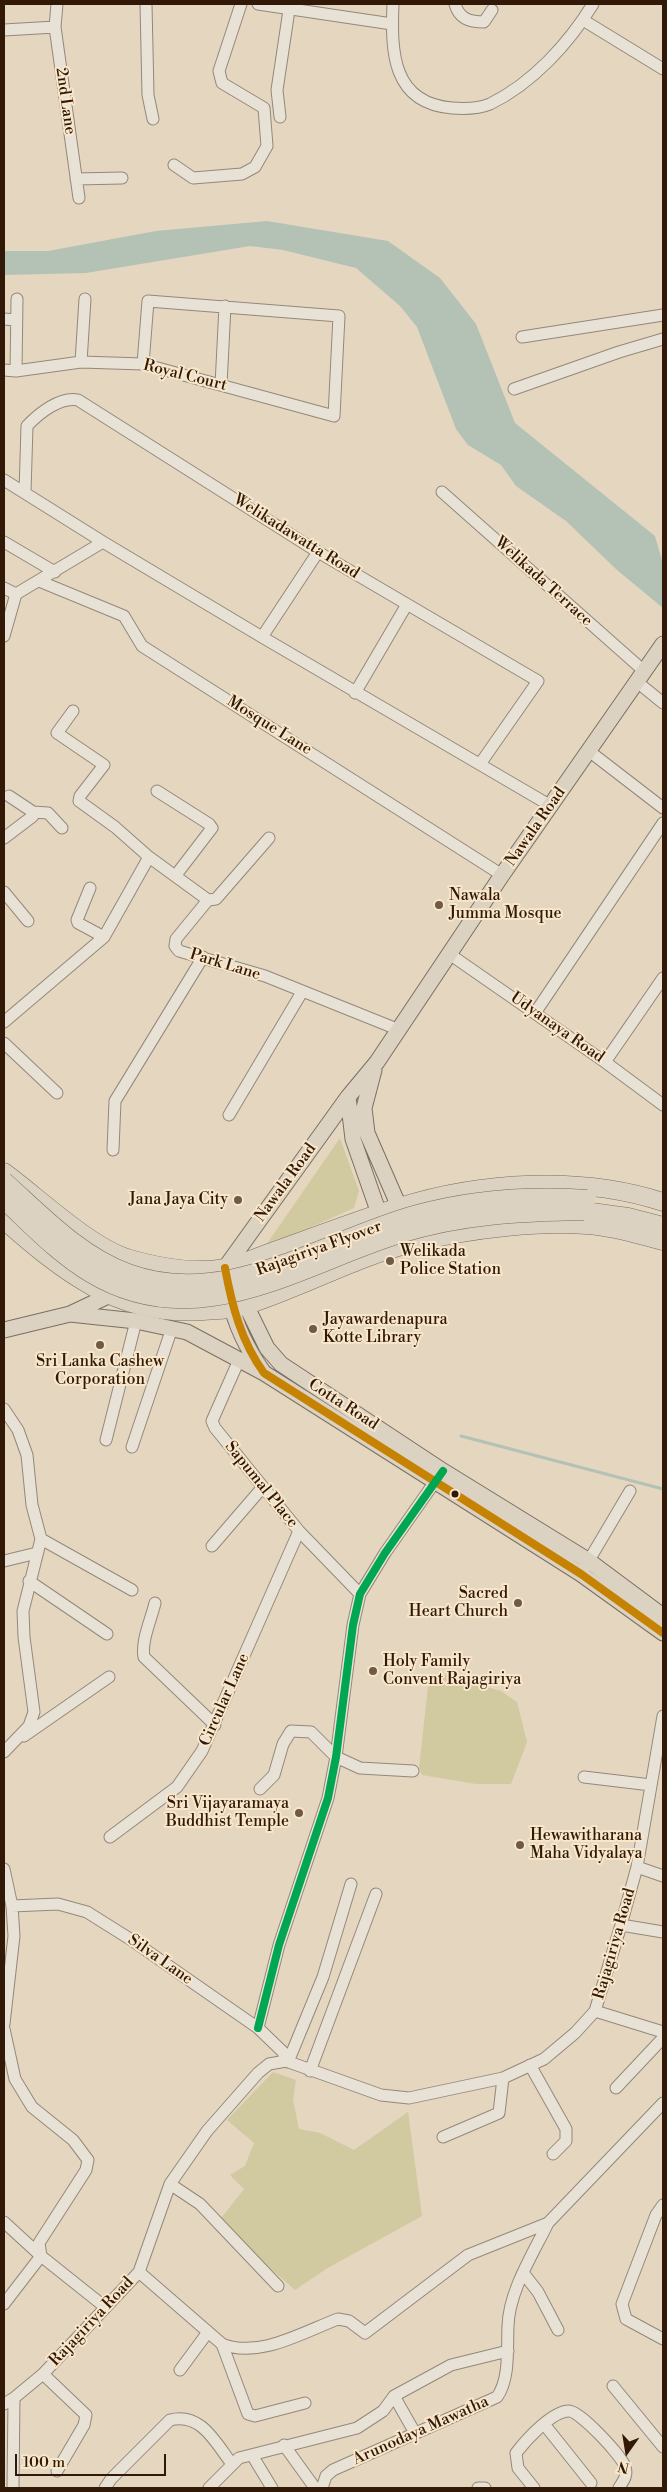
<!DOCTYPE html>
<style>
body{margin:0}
#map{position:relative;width:667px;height:2492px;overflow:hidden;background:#e5d6bf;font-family:"Libre Bodoni",serif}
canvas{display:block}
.frame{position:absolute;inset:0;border:5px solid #311807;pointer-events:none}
.north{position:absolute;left:602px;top:2427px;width:50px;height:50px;-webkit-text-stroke:4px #f8e7cb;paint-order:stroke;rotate:193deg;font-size:14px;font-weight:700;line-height:20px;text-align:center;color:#311807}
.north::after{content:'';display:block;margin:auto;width:18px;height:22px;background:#311807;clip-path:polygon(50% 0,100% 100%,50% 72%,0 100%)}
.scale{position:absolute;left:15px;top:2454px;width:151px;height:22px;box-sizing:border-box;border:2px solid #311807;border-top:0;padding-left:6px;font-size:15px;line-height:18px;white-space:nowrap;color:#311807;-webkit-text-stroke:4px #f8e7cb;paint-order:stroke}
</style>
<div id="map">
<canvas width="667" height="2492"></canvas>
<div class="frame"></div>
<div class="north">N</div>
<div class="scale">100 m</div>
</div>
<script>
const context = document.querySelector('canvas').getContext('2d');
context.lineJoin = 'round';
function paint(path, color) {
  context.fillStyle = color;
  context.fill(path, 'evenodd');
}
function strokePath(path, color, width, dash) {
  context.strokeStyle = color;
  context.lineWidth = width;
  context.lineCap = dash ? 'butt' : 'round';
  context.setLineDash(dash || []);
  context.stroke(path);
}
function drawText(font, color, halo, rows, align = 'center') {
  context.font = font + ' "Libre Bodoni",serif';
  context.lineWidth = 4;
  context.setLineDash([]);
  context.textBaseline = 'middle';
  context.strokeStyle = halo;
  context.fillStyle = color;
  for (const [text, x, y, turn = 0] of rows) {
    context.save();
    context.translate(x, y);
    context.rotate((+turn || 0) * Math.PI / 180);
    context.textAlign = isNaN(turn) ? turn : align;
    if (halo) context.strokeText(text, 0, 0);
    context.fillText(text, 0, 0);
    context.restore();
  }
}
paint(new Path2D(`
 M340 1138 359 1191 354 1208 264 1248Z
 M439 1673 501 1691 517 1702 527 1742 511 1784H476L422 1775 419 1768 428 1687Z
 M273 2072 296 2080 293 2100 299 2129 320 2133 354 2150 408 2112 422 2216 326 2269 295 2290 218 2222 244 2189 230 2175 245 2166 254 2143 227 2120Z`), '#d1c9a0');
paint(new Path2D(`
 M267 221 388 241 440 278 476 324 515 423 655 536 663 564V608L617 570 566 521 516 486 501 465 468 445 456 429 417 327 400 306 356 268 283 250 250 246 86 273 4 275V251H48L156 231Z`), '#b3c2b4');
strokePath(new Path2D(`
 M461 1436 663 1489`), '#b3c2b4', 3);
const minor = new Path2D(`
 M57 4 55 27 79 198
 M146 4 148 95 153 119
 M258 4 392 24
 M393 4C391 52 392 103 452 108 465 109 478 109 490 104 533 83 569 43 593 4
 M455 4C459 19 470 22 484 22L492 10
 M583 20 663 69
 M4 30 55 27
 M280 117 277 90 289 10
 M174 165 193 178 242 174 255 167 267 146 264 108 222 83 219 71 241 4
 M76 179 122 178
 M4 319 16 320
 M522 337 663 315
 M81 362 85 299
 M4 370 16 371 81 362 143 364 334 416 339 316 148 301 143 364
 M16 371 17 299
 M221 385 225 306
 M514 389 619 352 663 339
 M4 480 103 542 262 637 551 806
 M25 492 27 426C39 413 61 396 78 400L318 552 538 681 480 764
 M442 492 644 671
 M4 542 55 572
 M39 581 124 616 142 646 502 875
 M4 588 16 594 103 542
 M4 636 16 594
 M262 637 318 552
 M636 681 663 703
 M355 693 406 606
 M73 711 57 733 104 765 80 796 79 801 115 827 149 857
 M589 751 663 808
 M157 791 209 824 212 828 176 875
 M33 812 48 813 62 828
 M4 838 33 816V812L9 796
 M90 888 77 920 78 923 104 937
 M4 892 28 921
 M208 900 216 899 269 838
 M448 953 605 1062 663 1105
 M535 1013 663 823
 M4 1022 104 937 149 857 208 900 176 939 175 946 179 951 265 976 397 1029
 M4 1043 57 1093
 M605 1062 663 978
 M229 1115 302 992
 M113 1150 115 1101 203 957
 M239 1360 212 1421 215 1428 299 1531 360 1594
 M4 1409 18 1430 27 1455 32 1505 41 1539 23 1611 24 1637 34 1712 29 1726 4 1752
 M106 1440 136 1321
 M132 1447 172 1328
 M41 1539 132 1590
 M212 1546 262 1488
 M4 1561 37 1553
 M585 1567 630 1491
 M29 1581 107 1634
 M155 1603C151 1620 141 1641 144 1657L215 1725
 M24 1736 109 1677
 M584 1777 651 1785
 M260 1789 274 1775 283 1744 291 1731 311 1732 336 1757 360 1768 413 1771
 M110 1837 177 1787 202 1751 299 1531
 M637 1867 663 1876
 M4 1869 12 1906 14 1936 4 2024
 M12 1906 58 1904 87 1912 130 1939 258 2028 283 2052 286 2061
 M621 1925 663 1932
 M595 2011 663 2032
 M258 2028 279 1945 328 1798 336 1757 353 1625 360 1594 385 1553 439 1476
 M4 2029 15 2079 32 2107 73 2140 88 2160 86 2170 39 2243 41 2256
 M288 2062 323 1977 351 1884
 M530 2065 566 2129V2141L553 2154
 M310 2071 376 1894
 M616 2088 663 2038
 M443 2137 499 2113 503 2078
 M170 2184 200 2204 278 2286
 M663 2205 656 2215 622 2304 626 2319 663 2339
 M4 2222 41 2256 105 2307
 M139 2272 222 2344C259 2359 303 2332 338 2319L349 2321 365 2333 468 2255 548 2223 663 2103
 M524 2274 538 2292 558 2330
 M4 2304 41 2256
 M222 2344 248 2414 255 2416 305 2403
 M180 2370 208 2332
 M43 2374 86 2415 84 2425 57 2471
 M613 2386 663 2447
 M394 2396 415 2433
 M4 2404 14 2398 43 2374 139 2272 170 2184 207 2131 258 2073 269 2064 286 2061 381 2095 409 2098 503 2078 544 2059 575 2033 595 2011 621 1925 637 1867 663 1716
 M544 2424 591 2483
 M284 2445 315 2488
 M252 2455 272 2488
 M13 2488 14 2398
 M105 2488 111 2479 170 2420C201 2412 215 2442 232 2464
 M209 2488 239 2458 357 2428 383 2411 394 2396 451 2365 508 2351
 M322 2488 326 2476 333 2470 497 2397C510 2379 507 2348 508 2326 509 2291 533 2254 548 2223
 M478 2488H485
 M534 2488 518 2468 516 2453C526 2440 552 2411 569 2411 580 2411 623 2457 625 2467 628 2476 623 2481 619 2488`);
const major = new Path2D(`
 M374 1070 364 1108 367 1133 404 1218
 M348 1097 353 1139 383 1225
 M225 1268 348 1097 377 1062 502 875 663 644
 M241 1295 267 1348 281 1364 443 1471 589 1561 663 1616
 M230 1299C235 1325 249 1352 264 1373L581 1574 663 1633
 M70 1314 136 1321 187 1332 262 1372
 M4 1330 70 1314 108 1296 112 1286`);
const highway = new Path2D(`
 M4 1172C38 1197 88 1245 127 1258 158 1267 192 1274 224 1268 241 1265 258 1256 274 1251 316 1236 357 1220 399 1207 481 1181 581 1175 663 1202
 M584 1211 628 1217 663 1226
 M4 1220C63 1272 118 1317 203 1311 218 1310 233 1310 247 1305 303 1287 356 1257 413 1243 469 1229 548 1219 604 1227 624 1230 644 1236 663 1241`);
strokePath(minor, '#94887a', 13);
strokePath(major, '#7a6f62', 17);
strokePath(highway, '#7a6f62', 19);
strokePath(minor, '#e8e1d6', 11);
strokePath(major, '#dcd2c1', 15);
strokePath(highway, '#dcd2c1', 18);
const highwayBridge = new Path2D(`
 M4 1181C42 1215 79 1255 128 1273 225 1309 322 1241 414 1215 471 1199 528 1195 587 1199
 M4 1200C31 1225 58 1254 90 1273 197 1338 298 1266 400 1234 460 1215 522 1212 584 1211`);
strokePath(highwayBridge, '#7a6f62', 19, []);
strokePath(highwayBridge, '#dcd2c1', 18);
strokePath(new Path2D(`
 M225 1268C232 1306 241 1341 264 1373L581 1574 663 1633`), '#c68202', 8);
strokePath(new Path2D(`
 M258 2028 279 1945 328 1798 336 1757 353 1625 360 1594 385 1553 443 1471`), '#00a651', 8);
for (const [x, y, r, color] of [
 [439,905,5,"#705a47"],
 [238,1200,5,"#705a47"],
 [390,1261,5,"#705a47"],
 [313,1329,5,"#705a47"],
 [100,1345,5,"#705a47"],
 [455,1494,4.5,"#311807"],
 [518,1603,5,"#705a47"],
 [373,1671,5,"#705a47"],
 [299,1813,5,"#705a47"],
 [520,1845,5,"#705a47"]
]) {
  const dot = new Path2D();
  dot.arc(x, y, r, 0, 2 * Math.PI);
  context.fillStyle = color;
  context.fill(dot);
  strokePath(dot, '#f8e7cb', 2);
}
drawText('16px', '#311807', '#f8e7cb', [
 ["2nd Lane",65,101,82],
 ["Royal Court",185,376,14],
 ["Welikadawatta Road",296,537,32],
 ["Welikada Terrace",543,582,42],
 ["Mosque Lane",269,726,32],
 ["Nawala Road",536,827,-55],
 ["Park Lane",225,965,17],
 ["Udyanaya Road",557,1028,35],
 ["Nawala Road",286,1183,-54],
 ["Rajagiriya Flyover",319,1249,-20],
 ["Cotta Road",343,1405,33],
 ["Sapumal Place",261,1485,51],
 ["Circular Lane",225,1700,-66],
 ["Rajagiriya Road",615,1944,-74],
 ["Silva Lane",160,1960,35],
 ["Rajagiriya Road",92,2322,-47],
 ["Arunodaya Mawatha",421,2431,-24]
]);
drawText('16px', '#311807', '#f8e7cb', [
 ["Nawala",449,896],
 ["Jumma Mosque",449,914],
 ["Jana Jaya City",228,1200,"right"],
 ["Welikada",400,1252],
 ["Police Station",400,1270],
 ["Jayawardenapura",323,1320],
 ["Kotte Library",323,1338],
 ["Sri Lanka Cashew",100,1362,"center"],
 ["Corporation",100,1380,"center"],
 ["Sacred",508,1594,"right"],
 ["Heart Church",508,1612,"right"],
 ["Holy Family",383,1662],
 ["Convent Rajagiriya",383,1680],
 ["Sri Vijayaramaya",289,1804,"right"],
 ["Buddhist Temple",289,1822,"right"],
 ["Hewawitharana",530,1836],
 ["Maha Vidyalaya",530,1854]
], 'left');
</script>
